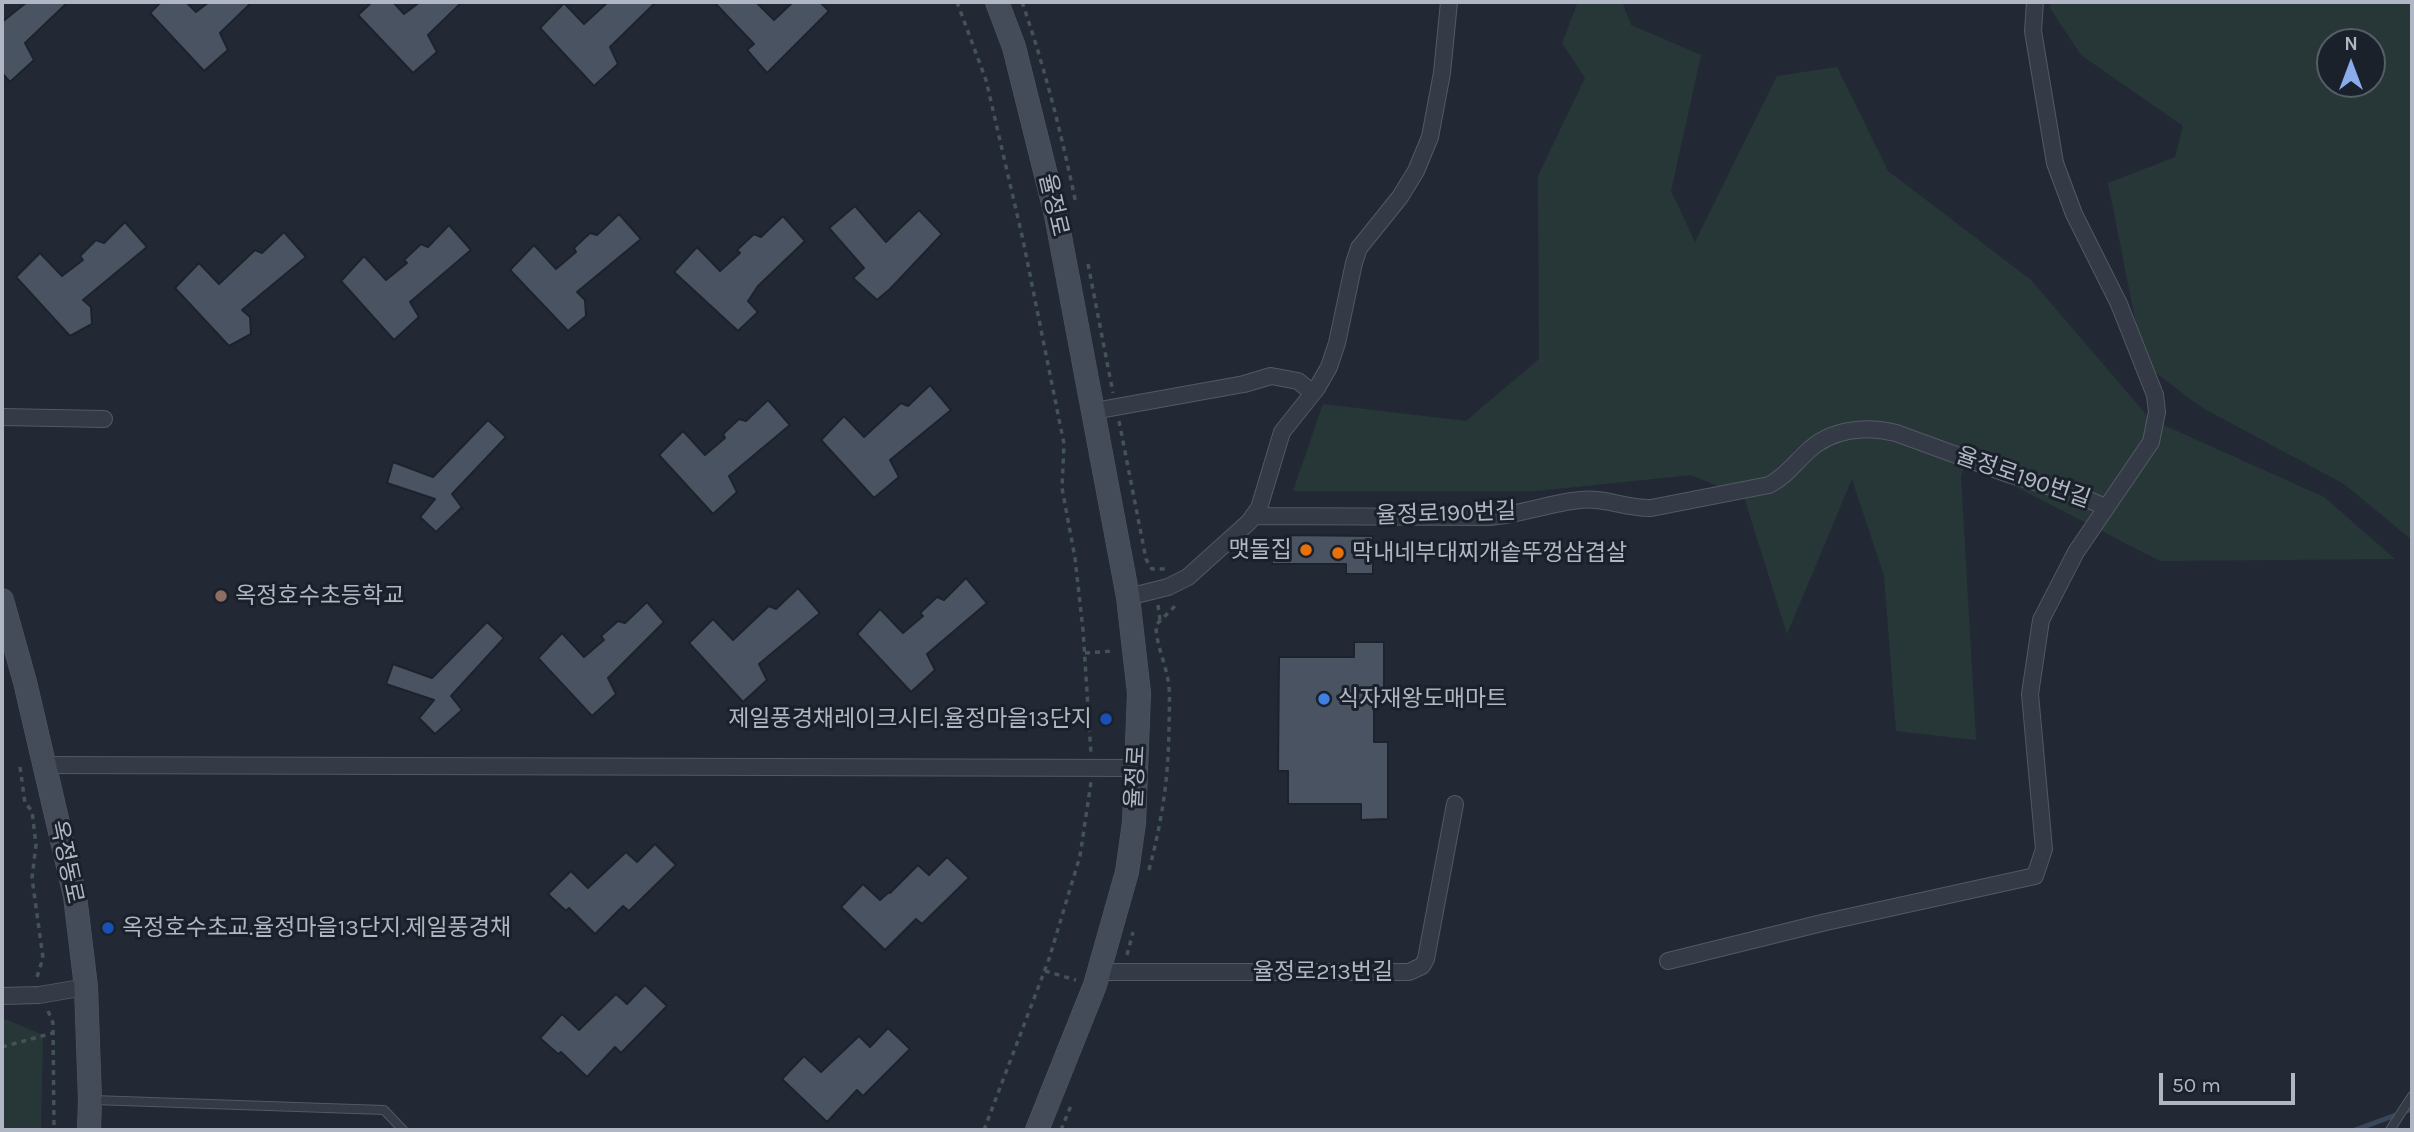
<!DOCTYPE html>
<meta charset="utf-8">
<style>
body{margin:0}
#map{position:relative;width:2414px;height:1132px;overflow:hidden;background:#222935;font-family:Karla,sans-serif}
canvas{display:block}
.frame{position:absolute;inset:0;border:4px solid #b0b6c3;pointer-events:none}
.north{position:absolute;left:2316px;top:28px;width:70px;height:70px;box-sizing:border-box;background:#1b212a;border:2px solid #575d67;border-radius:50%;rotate:0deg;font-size:19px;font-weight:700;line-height:28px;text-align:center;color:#b0b6c3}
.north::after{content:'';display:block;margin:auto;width:24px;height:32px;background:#8aaced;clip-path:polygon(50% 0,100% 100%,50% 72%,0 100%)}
.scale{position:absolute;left:2159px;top:1073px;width:136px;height:32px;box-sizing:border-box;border:4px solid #b0b6c3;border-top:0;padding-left:9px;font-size:21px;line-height:24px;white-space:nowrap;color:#b0b6c3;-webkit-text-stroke:5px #1b212a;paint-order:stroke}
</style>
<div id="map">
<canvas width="2414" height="1132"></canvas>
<div class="frame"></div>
<div class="north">N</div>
<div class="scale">50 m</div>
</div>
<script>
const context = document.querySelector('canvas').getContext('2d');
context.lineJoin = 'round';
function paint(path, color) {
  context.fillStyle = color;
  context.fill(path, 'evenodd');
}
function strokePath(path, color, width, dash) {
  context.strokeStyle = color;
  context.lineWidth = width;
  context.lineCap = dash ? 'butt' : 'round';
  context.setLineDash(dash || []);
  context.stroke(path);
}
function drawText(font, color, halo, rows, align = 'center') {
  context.font = font + ' Karla,"Noto Sans KR",sans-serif';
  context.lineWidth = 6;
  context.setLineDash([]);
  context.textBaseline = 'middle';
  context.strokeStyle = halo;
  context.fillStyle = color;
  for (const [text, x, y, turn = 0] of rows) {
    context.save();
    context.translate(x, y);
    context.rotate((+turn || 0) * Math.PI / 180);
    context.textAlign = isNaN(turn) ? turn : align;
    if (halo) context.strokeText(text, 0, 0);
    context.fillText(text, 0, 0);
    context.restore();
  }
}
paint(new Path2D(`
 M1578 2H1622L1631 25 1701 55 1671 191 1695 242 1777 76 1837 67 1888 171 2031 280 2150 419 2324 497 2395 559 2160 561 1966 461 1961 476 1976 740 1896 731 1884 575 1852 479 1787 634 1744 497 1691 475 1537 491H1293L1323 404 1466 421 1539 359 1538 176 1585 78 1562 43Z
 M2051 2H2412V540L2344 484 2201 407 2144 364 2108 183 2175 157 2183 126 2081 55 2050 8ZM2330 42H2372V84H2330Z
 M2 1018 43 1035 41 1130H2Z`), '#273738');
strokePath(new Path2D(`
 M2355 1130 2412 1109`), '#39475d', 5);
const building = new Path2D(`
 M27 2H68L25 43 34 60 10 82 2 73V22Z
 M161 2H186L196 12 209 2H252L220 33 228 50 204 71 150 13Z
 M372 2H393L404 14 420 2H462L428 35 437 52 413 73 358 15Z
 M608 2H656L610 47 618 64 594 86 540 28 564 3 584 24Z
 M714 2H756L774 20 793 2H820L829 11 767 73 747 50 754 44Z
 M855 206 886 242 919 210 942 234 890 289 877 300 853 278 864 268 829 228Z
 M619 214 641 239 577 292 585 300 586 316 568 331 510 270 534 245 556 269 576 252 574 248 590 233 597 235Z
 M783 216 805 241 758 286 748 301 758 312 738 331 674 272 697 247 720 271 740 253 737 250 754 234 761 237Z
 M125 222 147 247 83 300 91 307 92 324 70 336 16 277 40 253 62 276 83 260 80 256 96 240 104 243Z
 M449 225 471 250 410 302 419 317 394 340 341 281 364 256 386 280 407 263 404 260 421 244 428 247Z
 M284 232 306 257 242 310 250 317 251 334 229 346 175 288 199 263 219 284 255 250 262 253Z
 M930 385 951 410 890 460 899 477 874 498 821 440 844 416 864 437 901 403 908 406Z
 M768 400 790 425 729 476 737 492 713 514 659 455 683 431 705 455 725 438 723 434 739 419 746 421Z
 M488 420 506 437 452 494 463 509 461 508 436 532 420 517 435 499 387 483 393 462 433 477Z
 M1285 535 1373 536V574H1346V564H1272V549H1285Z
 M966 578 987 603 927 654 935 670 911 692 857 634 880 609 903 633 923 616 920 613 937 597 944 600Z
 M798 588 820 613 759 664 767 680 743 702 689 643 713 619 733 640 769 606 776 609Z
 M647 602 664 622 608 678 616 694 592 716 538 658 562 633 584 657 604 640 601 636 618 621 625 623Z
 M487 622 504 638 451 696 462 710 435 734 419 718 434 700 386 684 393 664 432 678Z
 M1354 642H1384V694L1374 693V742H1388V819L1361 820V804H1288V771H1278L1279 657H1354Z
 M655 844 676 865 629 911 623 906 595 934 569 908 566 911 548 894 571 871 588 888 626 852 637 862Z
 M947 857 969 878 922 924 916 919 885 950 841 907 863 884 880 900 889 892 890 893 918 865 929 875Z
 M645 985 667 1006 621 1053 615 1047 587 1077 561 1052 558 1054 540 1038 562 1014 579 1030 616 994 627 1004Z
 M888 1028 910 1049 863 1096 857 1090 827 1122 782 1079 804 1056 821 1072 859 1036 870 1047Z`);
paint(building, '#4a5361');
strokePath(building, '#1d232c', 2);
const lane = new Path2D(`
 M93 1100 384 1110 403 1130
 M2390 1130 2412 1096`);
const street = new Path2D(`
 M1094 411 1244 384 1271 376 1298 381 1313 393
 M2 417 104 419
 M1253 516 1488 517C1520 515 1549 503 1580 500 1604 497 1627 509 1651 508L1769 485C1785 477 1794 464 1807 452 1830 429 1866 425 1896 433L2011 475 2078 495 2105 507
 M1128 597 1168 587 1188 577 1249 522 1259 508 1282 432 1317 388 1329 367 1337 343 1354 263 1359 248 1400 197 1416 171 1430 137 1442 73 1449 2
 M44 765 1137 768
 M1668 961 1826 922 2035 876 2044 849 2030 694 2041 620 2076 552 2151 442 2157 412 2155 395 2119 304 2074 214 2055 163 2033 31 2035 2
 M1099 972H1409L1422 966 1426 959 1455 804
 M2 996 39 995 86 987`);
const secondary = new Path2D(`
 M997 2 1014 47 1056 215 1128 597 1139 693 1134 823 1127 872 1095 985 1037 1130
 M2 600 25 682 75 896 86 987 90 1100 89 1130`);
strokePath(lane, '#535964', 10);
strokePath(street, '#535964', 18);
strokePath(secondary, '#535964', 24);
strokePath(new Path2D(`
 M957 2 986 80 1023 240 1064 444 1062 488 1075 558 1083 630 1091 754
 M1022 2C1045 68 1062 136 1076 204
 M1088 264 1113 393
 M1119 421 1146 559 1152 569H1167
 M1158 605 1160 621
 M1085 653 1114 651
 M20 767 25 803 32 811 36 845 32 878 43 958 37 977 35 978
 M1149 870C1162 820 1168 782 1169 731 1169 716 1170 702 1169 687 1167 665 1156 647 1156 625L1175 606
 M1127 955 1133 932
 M1045 971 1076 980
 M48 1011 53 1023 54 1130
 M2 1047 53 1033
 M984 1130 1049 959 1080 856 1091 782
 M1061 1130 1072 1103`), '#435356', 3.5, [5, 5]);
strokePath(lane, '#353b46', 8);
strokePath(street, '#353b46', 16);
strokePath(secondary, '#444b59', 23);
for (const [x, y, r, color] of [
 [1306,550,7,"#e8710a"],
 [1338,553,7,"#e8710a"],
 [221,596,7,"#8d6e63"],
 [1324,699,7,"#3f7fe0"],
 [1106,719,7,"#1a4fb4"],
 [108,928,7,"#1a4fb4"]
]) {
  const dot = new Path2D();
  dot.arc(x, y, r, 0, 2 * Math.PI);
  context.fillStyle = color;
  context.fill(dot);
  strokePath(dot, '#1b212a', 2.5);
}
drawText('23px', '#b0b6c3', '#1b212a', [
 ["율정로",1053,205,77],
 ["율정로190번길",2023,478,19],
 ["율정로190번길",1446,514,-2],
 ["율정로",1136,777,-87],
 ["옥정동로",66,862,78],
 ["율정로213번길",1323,972]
]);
drawText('23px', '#b0b6c3', '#1b212a', [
 ["맷돌집",1292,550,"right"],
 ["막내네부대찌개솥뚜껑삼겹살",1352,553],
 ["옥정호수초등학교",235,596],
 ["식자재왕도매마트",1338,699],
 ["제일풍경채레이크시티.율정마을13단지",1092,719,"right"],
 ["옥정호수초교.율정마을13단지.제일풍경채",122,928]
], 'left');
</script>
